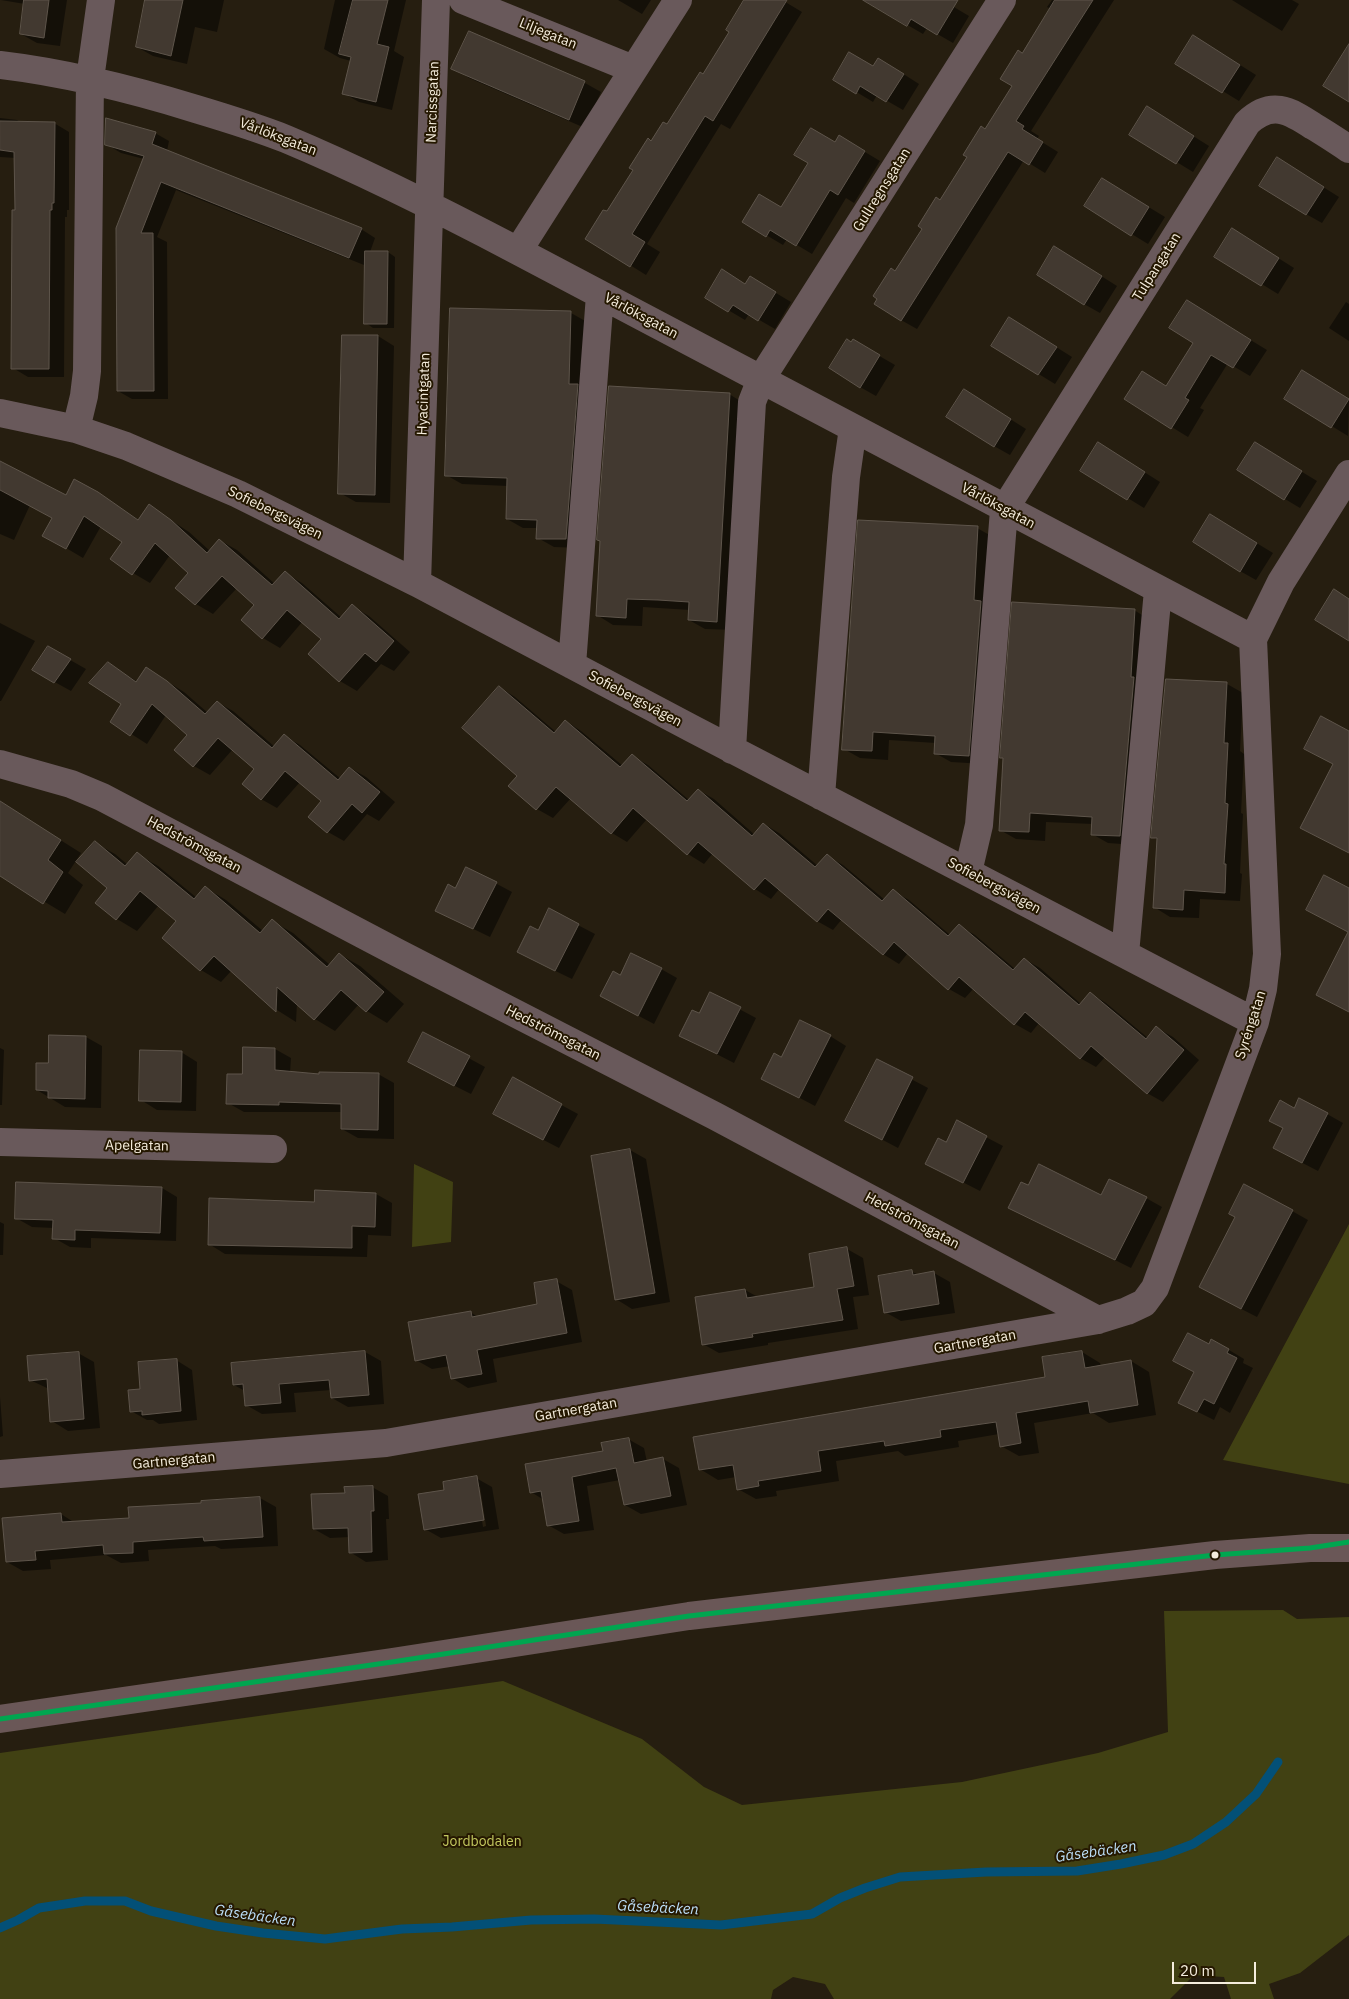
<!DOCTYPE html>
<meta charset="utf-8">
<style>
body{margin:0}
#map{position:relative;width:1349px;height:1999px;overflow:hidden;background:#261e10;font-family:"IBM Plex Sans",sans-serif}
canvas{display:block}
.scale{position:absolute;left:1172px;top:1962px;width:84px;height:22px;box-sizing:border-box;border:2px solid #f5eddd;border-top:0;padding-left:6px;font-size:15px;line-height:18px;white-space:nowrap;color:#f5eddd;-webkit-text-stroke:4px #251800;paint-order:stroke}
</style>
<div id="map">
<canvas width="1349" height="1999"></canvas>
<div class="scale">20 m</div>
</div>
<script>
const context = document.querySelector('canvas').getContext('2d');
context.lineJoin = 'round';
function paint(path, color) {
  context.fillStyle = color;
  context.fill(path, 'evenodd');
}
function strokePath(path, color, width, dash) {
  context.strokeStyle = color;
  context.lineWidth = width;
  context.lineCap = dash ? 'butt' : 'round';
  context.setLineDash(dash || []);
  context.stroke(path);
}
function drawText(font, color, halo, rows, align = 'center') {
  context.font = font + ' "IBM Plex Sans",sans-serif';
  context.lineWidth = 4;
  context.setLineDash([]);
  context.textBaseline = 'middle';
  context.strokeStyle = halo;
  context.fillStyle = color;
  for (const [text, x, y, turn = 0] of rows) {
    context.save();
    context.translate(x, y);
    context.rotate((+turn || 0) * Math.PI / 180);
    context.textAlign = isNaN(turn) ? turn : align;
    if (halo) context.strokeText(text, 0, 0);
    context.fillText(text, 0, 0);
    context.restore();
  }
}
paint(new Path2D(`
 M414 1164 453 1182 451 1242 412 1247Z
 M1349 1224V1484L1223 1460Z
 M1283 1610 1297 1619 1349 1617V1935L1300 1973 1269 1984 1274 1999H1231L1224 1977 1194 1975 1170 1999H834L825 1984 793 1977 773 1990 771 1999H0V1753L503 1681 642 1739 704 1787 742 1805 962 1782 1098 1753 1168 1732 1164 1611Z`), '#414113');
paint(new Path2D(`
 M1 0H67L60 46 37 43 21 34 25 4Z
 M147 0H224L217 32 195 27 187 64 153 56 137 47Z
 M335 0H406L394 51 404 57 392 110 359 102 343 93 351 61 340 58 324 49Z
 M618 0H651L642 14Z
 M752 0H782L802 12 730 129 721 124 647 244 660 252 646 275 630 265 607 213 652 142 668 126 704 76Z
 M893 0H942L969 16 953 43 927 28 923 34 885 12Z
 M1052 0H1114L1031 131 1039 136 1037 139 1058 152 1045 173 1024 160 917 329 901 320 896 272 1013 86 1022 54 1051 9 1047 7Z
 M1232 0H1292L1299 4 1282 31Z
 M469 32 585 83 601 92 585 128 469 78 453 68Z
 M1210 46 1256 75 1239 101 1177 63Z
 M873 67 894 68 919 84 903 110 877 95 873 102 835 79Z
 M1163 117 1209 146 1193 172 1131 134Z
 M0 118 17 120 22 123H54L69 132V210H67V217H65L64 377H28L13 368 17 211 16 158 0 157Z
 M155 133 169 141 167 151 361 229 375 238 370 252H388L395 257 394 328H373L366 323 367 260 364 265 176 190 157 237 167 242 168 399H132L118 391 144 159 121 153 106 144Z
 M855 146 880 161 854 203 846 198 812 254 787 239 783 245 744 222 782 209Z
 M1293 168 1339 197 1322 223 1306 214Z
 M1119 189 1165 217 1148 244 1086 206Z
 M1248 239 1294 268 1278 294 1216 256Z
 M1071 257 1117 286 1100 313 1084 304Z
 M746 285 766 287 791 302 775 329 749 314 745 320 706 297Z
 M1346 302 1349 304V341L1329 328Z
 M1203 311 1267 350 1250 376 1228 363 1200 408 1204 410 1188 437 1126 399 1166 387 1194 343Z
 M571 313 587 322 582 548 554 547 538 538V528H523L507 519 508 486 462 484 446 475Z
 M1026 328 1072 357 1055 384 993 346Z
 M343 336H378L394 346 390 503 356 502 340 493Z
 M869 350 895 365 876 396 860 387Z
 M1319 381 1349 400 1348 436 1286 398Z
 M729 394 745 404 733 630 705 629 689 620 690 610 643 607 642 626 613 625 597 615Z
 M980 400 1026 429 1010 455 994 446Z
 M1114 453 1160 482 1144 508 1082 470Z
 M1271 453 1317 481 1300 508 1285 499Z
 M0 462 66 496 98 493 139 520 149 506 189 532 210 551 219 540 237 550 275 584 285 573 302 583 342 618 352 606 369 616 410 652 394 671 381 664 357 691 340 681 323 639 303 621 280 648 263 638 256 605 237 588 213 614 196 604 190 573 170 555 150 583 133 573 123 542 101 526 83 558 44 535 53 518 30 505 14 540 0 534Z
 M1227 525 1273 553 1256 580 1240 571Z
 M977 528 993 537 985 764 951 762 935 753 936 743 889 740 888 760 860 758 844 749Z
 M1134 610 1150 620 1136 845 1108 843 1092 834 1093 824 1046 822 1045 841 1016 839 1000 830 1005 759 1001 757Z
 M0 623 35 641 1 701H0Z
 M49 648 86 669 71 691 33 670Z
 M108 664 138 682 147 669 184 692 208 713 217 702 233 711 275 747 284 736 300 745 341 779 350 768 366 777 395 802 379 821 367 814 344 841 328 832 322 801 300 782 277 808 261 799 256 769 233 749 210 775 194 766 176 750 189 735 166 715 147 744 111 721 123 704Z
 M1227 684 1243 693 1240 751 1244 754 1241 813 1243 814 1240 873 1242 874 1240 901 1200 899 1199 918 1170 917 1154 907 1158 840 1153 837Z
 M499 687 515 697 556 732 566 721 581 731 623 766 632 756 648 765 689 800 698 790 714 799 755 835 764 824 779 833 818 866 827 856 843 865 885 900 893 891 909 900 950 935 959 926 975 935 1015 969 1024 959 1040 968 1081 1004 1090 993 1106 1003 1148 1038 1157 1028 1173 1037 1199 1060 1163 1102 1147 1093 1105 1057 1096 1067 1080 1058 1039 1023 1031 1033 1015 1024 974 988 965 998 949 989 908 953 899 964 883 954 842 919 833 930 817 921 780 888 771 899 755 889 713 853 704 864 688 854 647 819 627 842 612 833 571 798 553 818 537 809 519 775Z
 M0 805 35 824 81 853 68 873 83 885 65 914 0 875Z
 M95 843 115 854 128 865 137 854 158 866 197 898 206 888 226 900 263 931 272 921 293 933 330 965 339 954 360 966 404 1004 387 1023 367 1011 359 1004 335 1031 315 1019 297 1003 296 1022 277 1010 232 970 221 982 201 970 164 938 178 921 159 905 137 931 117 919 109 887Z
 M467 868 512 892 490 937 453 919 456 890Z
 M549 910 595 934 572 979 535 961 538 932Z
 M661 969 677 978 654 1024 601 996Z
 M711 994 756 1018 734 1063 697 1044 700 1015Z
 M424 1034 485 1067 471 1094 425 1071Z
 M830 1036 846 1046 815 1106 779 1087 782 1058Z
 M86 1037 102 1046 101 1108 65 1107 37 1090 50 1065Z
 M0 1048 4 1050 2 1105H0Z
 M275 1049 291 1058 290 1073 320 1076 378 1074 394 1083V1139L358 1138 342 1129V1112H244L228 1103 244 1075Z
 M181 1052 197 1062 196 1111 157 1110 141 1100Z
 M877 1061 928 1088 898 1148 847 1121Z
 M513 1079 578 1114 559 1148 511 1123Z
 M1327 1114 1343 1123 1318 1171 1291 1157Z
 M957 1122 1003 1146 980 1191 943 1172 946 1144Z
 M630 1150 646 1159 670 1302 632 1309 616 1299Z
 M1028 1187 1102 1197 1146 1198 1162 1207 1131 1268 1009 1207Z
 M162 1188 177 1197 176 1241 91 1238V1248L70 1247 54 1238V1228L32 1227 16 1218Z
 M376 1194 392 1203 391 1236 368 1235 367 1257 225 1254 209 1244 316 1203Z
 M1292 1211 1308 1220 1257 1317 1216 1296Z
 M0 1222 4 1224 3 1255H0Z
 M847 1249 863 1258 869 1295 853 1297 858 1329 768 1343V1345L719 1353 703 1344 745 1290 758 1297 815 1288Z
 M912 1272 919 1275 934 1273 950 1282 955 1313 901 1321 885 1312Z
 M556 1281 572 1290 582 1342 493 1359 497 1382 468 1388 452 1378 450 1366 432 1369 416 1360 470 1312 478 1317 539 1305Z
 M1209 1345 1229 1350 1244 1359 1243 1363 1253 1368 1230 1413 1220 1407 1214 1420 1196 1411Z
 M365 1352 381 1361 384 1404 348 1407 332 1398 331 1390 294 1393 296 1412 262 1414 246 1405 245 1391 234 1385Z
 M1082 1352 1100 1363 1101 1366 1131 1361 1149 1372 1156 1415 1109 1423 1093 1413 1034 1423 1039 1453 1019 1456 1001 1446 999 1434 958 1441 959 1447 905 1456 898 1451 836 1461 839 1481 776 1491 777 1496 756 1499 738 1489 736 1477 718 1480 700 1469 1047 1378Z
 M78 1353 94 1362 100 1428 68 1431 52 1421 49 1389 30 1380Z
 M176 1360 192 1370 197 1420 159 1424 153 1420H147L131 1411 141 1390Z
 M0 1397 3 1436 0 1437Z
 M628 1439 644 1448 647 1462 663 1459 679 1468 687 1505 641 1514 625 1505 620 1480 587 1486 594 1530 564 1534 548 1525 544 1500 531 1492Z
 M476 1478 492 1487 499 1529 441 1538 425 1529 445 1491ZM477 1487H480L486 1526 483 1527Z
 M372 1487 388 1496 389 1519H386L388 1560 366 1562 350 1552V1537L330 1538 314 1529 346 1494Z
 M260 1498 276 1507 278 1546 221 1549 215 1546 148 1550 149 1561 121 1563 106 1555 50 1560 51 1569 23 1571 7 1562 61 1514 75 1523 130 1520 203 1504Z`), '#0007');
strokePath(new Path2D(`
 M0 1928 18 1920 39 1908 85 1901H125L151 1911 216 1926 263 1933 325 1939 402 1929 452 1927 531 1920 594 1919 721 1925 812 1914 840 1898 865 1888 900 1877 986 1872 1077 1871 1121 1864 1164 1855 1193 1844 1226 1822 1256 1794 1278 1762`), '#035077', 9);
const building = new Path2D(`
 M24 0H49L44 38 20 34Z
 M145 0H183L171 56 136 47Z
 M353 0H388L377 44 389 47 376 102 342 94 351 57 339 54Z
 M744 0H787L713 121 705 116 632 234 645 242 630 267 585 239 603 210 607 211 633 170 629 168 648 138 651 141 663 122 667 124 700 72 703 74 729 32 726 30Z
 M863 0H958L937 35 911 19 907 26Z
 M1055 0H1093L1016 121 1024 126 1022 129 1043 142 1029 165 1008 152 901 321 874 304 877 299 873 296 891 268 895 271 922 229 918 226 936 197 940 200 967 157 963 155 981 126 985 129 1012 86 1000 79 1018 50 1022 53Z
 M469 31 585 81 569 120 451 69Z
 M1193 35 1240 65 1222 93 1175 64Z
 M1349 44V102L1323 86Z
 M849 52 873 66 878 58 904 74 886 102 860 86 856 94 833 80Z
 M1147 106 1194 136 1176 164 1129 135Z
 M106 118 156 132 152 144 362 228 349 258 161 182 141 233H153L154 391H117L116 228 144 156 105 145Z
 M0 121 55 122 54 203H52V210H50L49 369H11L12 210H15L14 152 0 150Z
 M811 128 835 142 839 135 865 151 838 195 830 190 796 246 770 230 766 237 742 222 759 194 781 207 808 163 794 155Z
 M1277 157 1324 187 1306 215 1259 186Z
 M1102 178 1149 207 1131 236 1084 206Z
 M1232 228 1279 258 1261 286 1214 257Z
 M1054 246 1102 276 1084 305 1037 275Z
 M365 251H388L387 324H364Z
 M722 269 745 284 750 276 776 292 758 321 733 305 728 312 705 298Z
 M1187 300 1251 340 1233 368 1211 355 1185 398 1189 400 1171 429 1124 399 1142 371 1166 386 1193 343 1169 328Z
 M450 308 571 311 569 384H578L566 539H536L537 520 506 519 507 478 445 476Z
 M1009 317 1057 347 1038 375 991 346Z
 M342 335H378L375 495 338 494Z
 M847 339 851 342 853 339 880 355 860 388 829 368Z
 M1302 370 1349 399 1331 428 1284 399Z
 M609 386 730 393 717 622 688 620 689 602 658 600 627 599 626 618 596 616 600 541 597 540Z
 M964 389 1011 419 994 447 946 417Z
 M1098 442 1145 472 1127 500 1080 471Z
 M1255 442 1302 471 1284 500 1237 470Z
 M0 461 66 495 74 479 98 492 138 520 149 504 171 520 207 553 219 539 272 585 285 571 339 619 352 604 394 641 376 662 365 653 339 682 308 654 321 639 287 610 262 639 241 620 254 605 222 576 195 605 175 588 188 573 155 543 132 575 110 559 122 542 84 516 66 549 42 536 52 518 0 490Z
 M1210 514 1257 543 1240 572 1193 542Z
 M858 520 978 526 974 600 981 601 969 756 934 754 935 736 873 732 872 751 842 750Z
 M1334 589 1349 599V641L1315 620Z
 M1012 602 1135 609 1131 677H1134L1120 836 1091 835 1092 817 1030 813 1029 832 999 831 1003 758H1000Z
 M48 646 71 659 54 683 32 670Z
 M108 662 136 682 146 667 167 681 205 714 217 701 272 748 284 734 338 780 349 767 380 792 362 813 352 804 327 833 308 817 321 801 285 771 261 800 242 784 254 769 218 738 193 767 174 750 187 735 152 704 130 736 110 722 121 704 89 683Z
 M1166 679 1227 682 1224 743H1228L1225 803 1228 804 1224 864H1226L1225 893 1184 890 1183 910 1153 908 1157 838H1151Z
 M499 686 554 733 565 720 620 767 632 754 687 801 698 789 752 836 763 823 815 867 827 854 882 901 893 889 948 936 959 924 1013 970 1024 958 1079 1005 1090 992 1146 1039 1156 1026 1184 1050 1147 1094 1091 1046 1080 1059 1025 1012 1014 1025 959 977 948 990 894 942 883 955 828 909 817 922 765 878 754 890 698 842 687 855 633 808 611 834 556 787 536 810 508 786 517 776 462 728Z
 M1321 716 1349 731V853L1300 828 1333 764 1304 749Z
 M0 801 61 840 48 860 63 872 43 904 0 876Z
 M95 841 125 866 137 852 194 899 205 886 260 933 272 919 327 967 339 953 384 992 366 1012 341 990 314 1020 277 987 276 1012 214 956 200 971 162 938 176 921 140 891 116 920 95 903 107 888 76 862Z
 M466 867 497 882 473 929 435 911 448 884 455 888Z
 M1324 875 1349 888V1012L1316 995 1348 932 1306 910Z
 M549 908 579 924 555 971 517 952 530 926 538 930Z
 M631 953 662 968 638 1016 600 996 613 971 620 975Z
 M710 992 741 1007 717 1054 679 1036 692 1010 699 1013Z
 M800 1020 831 1035 799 1098 761 1079 774 1053 781 1057Z
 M423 1032 470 1056 454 1086 408 1062Z
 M49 1035 86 1036 85 1099 48 1098V1091L36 1090V1063H48Z
 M243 1047 275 1048V1070L319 1074V1072L379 1073 378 1130 341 1129V1104L279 1102V1105L226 1104 227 1074H242Z
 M140 1050 182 1051 181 1102 139 1101Z
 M877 1059 913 1077 882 1140 845 1121Z
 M513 1077 562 1104 543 1140 493 1114Z
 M1299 1098 1328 1113 1302 1163 1273 1148 1283 1128 1269 1121 1280 1100 1294 1108Z
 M957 1120 987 1136 963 1183 925 1164 938 1138 946 1142Z
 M630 1149 655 1293 615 1300 591 1156Z
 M1039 1164 1101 1195 1109 1179 1147 1197 1115 1260 1008 1208 1021 1182 1028 1185Z
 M16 1182 162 1187 160 1233 75 1230V1240L52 1239 53 1220 15 1219Z
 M1244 1184 1293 1210 1241 1309 1199 1287 1235 1217 1229 1214Z
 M315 1190 376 1193 375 1227 352 1226V1248L208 1245 209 1198 314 1202Z
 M847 1247 854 1286 837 1289 843 1320 752 1334 753 1337 702 1345 695 1297 745 1289 747 1298 814 1287 809 1254Z
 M912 1270 913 1275 934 1271 939 1304 884 1313 878 1276Z
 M557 1279 567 1333 477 1350 482 1374 451 1379 446 1355 415 1361 408 1322 471 1311 472 1317 537 1304 534 1283Z
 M1188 1333 1209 1344 1211 1339 1229 1349 1227 1353 1237 1358 1214 1404 1204 1399 1197 1412 1178 1403 1194 1372 1173 1361Z
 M365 1351 369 1395 331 1398 329 1380 279 1384 281 1403 245 1406 243 1384 233 1385 231 1363Z
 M1082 1351 1085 1368 1131 1360 1138 1405 1090 1413 1088 1401 1016 1413 1021 1443 1000 1447 996 1422 940 1430 941 1437 885 1446 884 1441 818 1451 821 1471 758 1481 759 1486 737 1490 733 1465 699 1470 693 1437 1045 1377 1042 1357Z
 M79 1352 84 1419 50 1422 47 1379 29 1381 27 1356Z
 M177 1359 181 1411 142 1415V1411L130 1412 128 1390 140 1389 138 1362Z
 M629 1438 634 1463 663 1457 671 1496 624 1505 616 1468 572 1477 579 1521 547 1526 541 1491 530 1493 525 1464 603 1451 601 1443Z
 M477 1476 484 1520 424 1530 418 1494 444 1490 443 1482Z
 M373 1486 374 1511H371L372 1552 349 1553 348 1528 313 1529 311 1494 345 1493 344 1487Z
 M260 1497 263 1537 204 1541 203 1537 133 1542V1553L104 1554 103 1545 35 1551 36 1560 6 1562 2 1518 61 1513 62 1522 129 1518 128 1507 201 1503V1501Z`);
paint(building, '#423930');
strokePath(building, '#5e554b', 1);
strokePath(new Path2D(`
 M463 0 633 69
 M0 65C68 73 131 89 196 109 226 118 256 127 286 139 365 172 442 211 518 251L1253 639
 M518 251 678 0
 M0 413 76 429 126 446 238 494 417 583 691 728 1255 1022
 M76 429 84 396 87 371 90 79 101 0
 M417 583 436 0
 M572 665 600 295
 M732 750 752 402 761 379 1002 0
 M0 764 71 784 102 797 398 953 715 1116 1098 1320
 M821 796 846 477 853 428
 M968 872 979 825 1004 510 1247 123C1271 100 1289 110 1313 126 1325 133 1337 141 1349 149
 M1125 954 1158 590
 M0 1142 273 1149
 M0 1474 386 1443 1098 1320 1127 1311 1144 1303 1155 1288 1255 1022 1263 989 1267 954 1253 639 1281 582 1349 474`), '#69595b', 28);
strokePath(new Path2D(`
 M0 1719 392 1662 689 1616 1215 1555 1310 1548H1349`), '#6a5757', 28);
strokePath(new Path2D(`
 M0 1719 392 1662 689 1616 1215 1555 1310 1548 1349 1542`), '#00a650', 5);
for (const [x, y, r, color] of [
 [1215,1555,4.5,"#f5eddd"]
]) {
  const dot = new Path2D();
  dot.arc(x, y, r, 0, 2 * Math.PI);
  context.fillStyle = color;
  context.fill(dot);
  strokePath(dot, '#251800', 2);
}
drawText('14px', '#f5eddd', '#251800', [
 ["Liljegatan",548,34,22],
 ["Narcissgatan",433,102,-88],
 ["Vårlöksgatan",278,137,21],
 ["Gullregnsgatan",882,190,-58],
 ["Tulpangatan",1157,267,-58],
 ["Vårlöksgatan",641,316,28],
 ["Hyacintgatan",424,394,-88],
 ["Vårlöksgatan",998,506,28],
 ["Sofiebergsvägen",275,513,26],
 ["Sofiebergsvägen",635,699,28],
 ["Hedströmsgatan",194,845,28],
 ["Sofiebergsvägen",994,886,28],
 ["Syréngatan",1251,1025,-72],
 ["Hedströmsgatan",553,1033,27],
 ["Apelgatan",137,1146,1],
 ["Hedströmsgatan",912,1221,28],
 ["Gartnergatan",975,1342,-10],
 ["Gartnergatan",576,1410,-10],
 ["Gartnergatan",174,1461,-5]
]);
drawText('14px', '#c4c95f', '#251800', [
 ["Jordbodalen",482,1842]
]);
drawText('italic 15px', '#bcdff9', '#251800', [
 ["Gåsebäcken",1096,1852,-8],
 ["Gåsebäcken",658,1908,3],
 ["Gåsebäcken",255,1916,8]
]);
</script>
